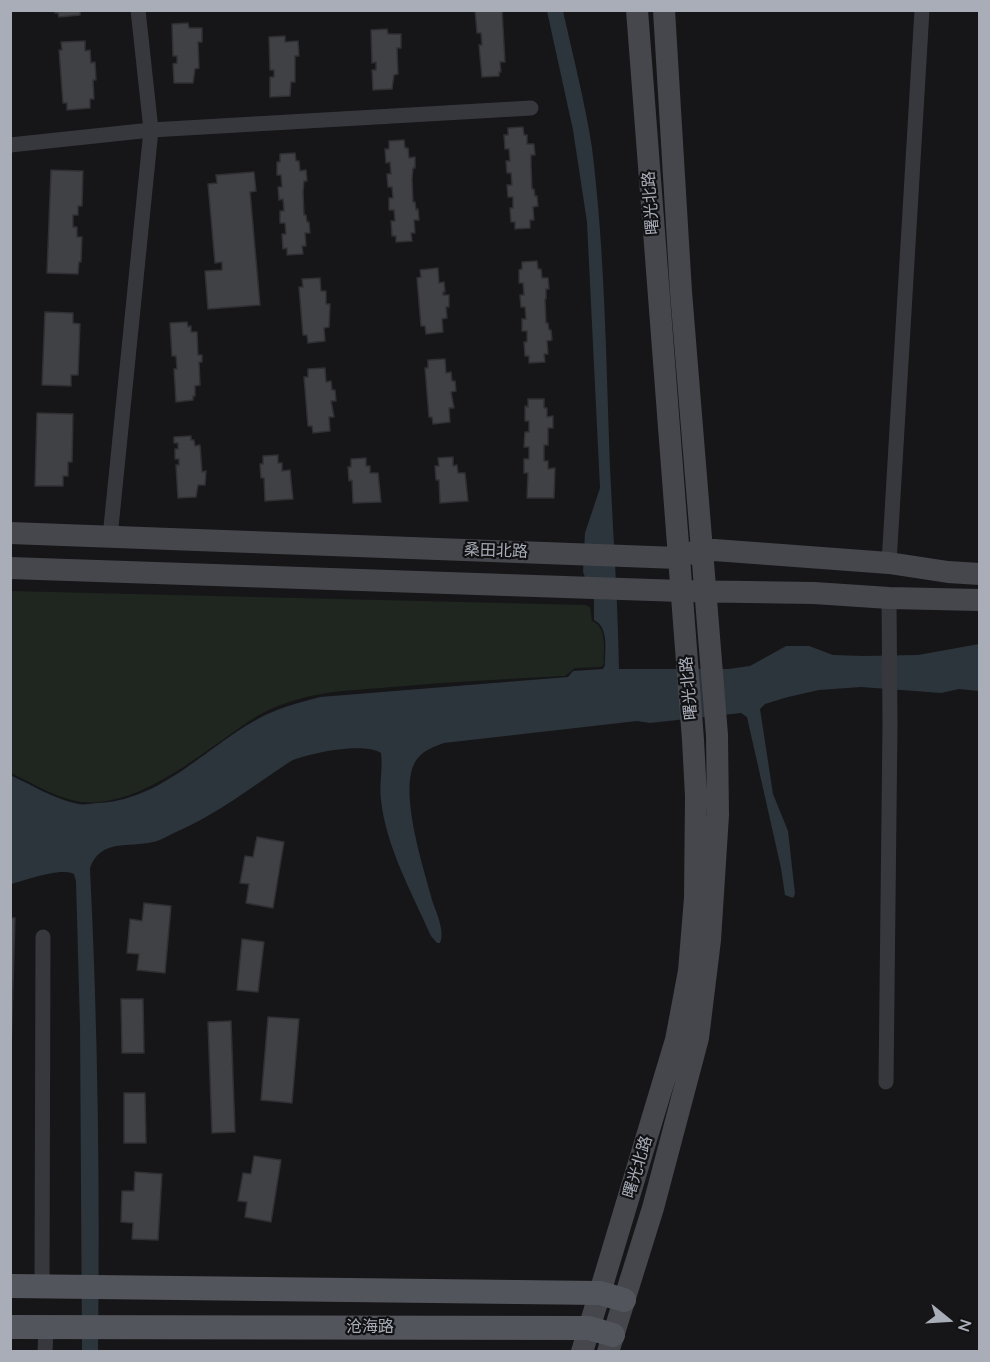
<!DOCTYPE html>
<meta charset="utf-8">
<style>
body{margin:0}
#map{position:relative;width:990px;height:1362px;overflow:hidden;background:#161618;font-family:Mulish,sans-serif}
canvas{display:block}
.frame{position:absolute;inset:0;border:12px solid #a8adb8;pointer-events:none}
.north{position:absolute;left:918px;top:1290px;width:60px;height:60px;-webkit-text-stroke:4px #111113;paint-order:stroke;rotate:108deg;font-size:16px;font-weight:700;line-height:24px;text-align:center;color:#a8adb8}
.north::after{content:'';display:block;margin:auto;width:21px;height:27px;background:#a8adb8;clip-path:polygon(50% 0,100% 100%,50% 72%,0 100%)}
</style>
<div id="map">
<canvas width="990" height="1362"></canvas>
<div class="frame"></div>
<div class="north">N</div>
</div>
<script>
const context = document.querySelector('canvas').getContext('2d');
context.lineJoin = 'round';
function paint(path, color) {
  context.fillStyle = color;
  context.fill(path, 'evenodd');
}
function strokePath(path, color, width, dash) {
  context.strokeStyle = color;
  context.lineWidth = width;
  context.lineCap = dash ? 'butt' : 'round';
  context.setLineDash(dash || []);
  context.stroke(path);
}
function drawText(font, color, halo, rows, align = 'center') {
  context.font = font + ' Mulish,"Noto Sans SC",sans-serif';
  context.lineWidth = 4.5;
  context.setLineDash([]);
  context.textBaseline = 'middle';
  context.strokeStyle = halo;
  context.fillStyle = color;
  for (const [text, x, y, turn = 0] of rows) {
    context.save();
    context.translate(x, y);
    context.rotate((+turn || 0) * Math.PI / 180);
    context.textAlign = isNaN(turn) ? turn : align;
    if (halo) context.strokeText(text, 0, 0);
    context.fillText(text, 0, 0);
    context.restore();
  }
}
paint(new Path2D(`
 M10 591 585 605 590 607 592 621C608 627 603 650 604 664L601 667 575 668 565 676C507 679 449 682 392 687 363 690 334 690 306 697 287 702 267 709 251 720 205 750 141 808 82 802 58 799 32 783 11 773Z`), '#1e261f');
paint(new Path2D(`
 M547 11H563C573 56 585 102 592 148 606 261 606 374 611 488 614 548 618 608 619 669H728L750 666 786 646H809L833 655 863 656 918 655 979 644V691L959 689 941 693 861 687 819 690 788 697 765 704 760 709 773 794 788 831 795 894 793 898 785 895 781 868 747 717 741 713 650 723 637 721 444 743C433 747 424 750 417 759 396 787 425 872 433 903 437 914 445 932 440 943H437L431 936C412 893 386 847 381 800 379 785 383 769 381 753 363 742 310 753 291 761 253 786 216 815 174 833 167 836 160 841 153 842 128 848 101 838 90 868 98 1029 100 1191 98 1351H82L80 1025 76 881 74 874C60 867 27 880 11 884L10 775C32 785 54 799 78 804 83 805 90 804 96 803 159 802 205 748 256 720 277 708 298 703 320 697L568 677 573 671 603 669 605 665C605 650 609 627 594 620V600L583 572 585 533 600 488 587 222 573 130Z`), '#2c353c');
const building = new Path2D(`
 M54 10H80V15L59 17 58 13H55Z
 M475 10H502L505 62H500L501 72H499V76L482 77 479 45H482L481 33H477Z
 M188 23 189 28H202V42H198L199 68 195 69 193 83H174L173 64 177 63V56H173L172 24Z
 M387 29 388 34H401V48H397L398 74 394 75 392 89 373 90 372 70H376V62L372 63 371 30Z
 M285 36V42L298 41 299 56H295V82H291L290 96 270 97V77H274V70H270L269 37Z
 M85 41V51L90 50 91 63 95 62 96 80H93L94 99H90V108L67 110V103H63L59 50H62L61 42Z
 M523 127 524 135H527V144H534L535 155H531V165L532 189H534L535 196H537L538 206 533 207 534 220H530V228L515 229V222H511L510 208H513V197H508L507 185H512L511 173H507L506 161H510L509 149H505L504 135H508V128Z
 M404 140 405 148H408L409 158 415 157V168H413L412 179 413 202H415L416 210 418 209 419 220H414L415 233H411L412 241 396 242V236H392L391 221H395L394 210H389V198H393L392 187H388L387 174H391L390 162 386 163 385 149H389V141Z
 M295 153 296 161H299L300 171 306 170 307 181H304L303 192 304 215H306L307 222H309L310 233H305L306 246H302L303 254 287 255V248L283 249 282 234H286L285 223H280V211H284L283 199 279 200 278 187H282L281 175H277V162H280V154Z
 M51 170 83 171 82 206H78V215H73V227H77V237H82L81 262H79L78 274 47 273Z
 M254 172 256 191 250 192 260 305 208 309 205 271 222 270V262L215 263 208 184 217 183 216 175Z
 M537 261 538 269H541L542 278H548L549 289H546V299H545L546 323H548L549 330H551L552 340 547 341 548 354H544L545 362 529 363V356H525L524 342H527V331H522V319H526L525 307H521L520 295H524L523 283H519V270L522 269V262Z
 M438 268 439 283 444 282 445 292H443V295H449V307H446L447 318 442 319 443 332 426 334 425 326H421L417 278 421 277 420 270Z
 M320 278 321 291H326V304H330L329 327 324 328 325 341 308 343 307 335H303L299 287H303L302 279Z
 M45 312 73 313V323L80 324 78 375H71V386L42 385Z
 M187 322 188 327 191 326V332H197L198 355H202V362H199L200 385 195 386V396H193V400L176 402 174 369H177L176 356H172L170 323Z
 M445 359 446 373 451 372 452 381H455L456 391 451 392 454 408H449L450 422 433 424 432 417H429L425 368H428V360Z
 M325 368 326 382 331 381 332 390H335L336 401H331L334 417H329L330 431 313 433 312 426H308L304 377H308V369Z
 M528 399H544V408H547V417L553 416V428H548V445H544V461H548V469L555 468 554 498H527L528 473H524V459H529V447H524L525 432H529V421H525V406L528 407Z
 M37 413 73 414 72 462H68V476H63V486H35Z
 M191 436V440H194L195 446 200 445 202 472 206 471 205 485H198L196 497 178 498 176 465H179V459H175V449H178V443H174V437Z
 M278 455V463H282V471L290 470 293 499 265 501 264 478H261L260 464H263V456Z
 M453 457V466L457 465 458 473H465L468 501 440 503 439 480H436L435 466H439L438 458Z
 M366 458V466H370V473H378L381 502 353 503 352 480 349 481 348 467H351V459Z
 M257 837 284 842 273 908 246 903 249 884 240 883 245 856 253 857Z
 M144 903 171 906 165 973 137 970 139 954 127 953 130 919 142 921Z
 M10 918H15L11 1052H10Z
 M242 939 264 942 258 992 237 990Z
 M121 999H143L144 1053H122Z
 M268 1017 299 1019 292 1103 261 1100Z
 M231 1021 235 1132 212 1133 208 1022Z
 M124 1093H145L146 1143H124Z
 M254 1156 281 1160 271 1222 245 1217 247 1202 238 1201 243 1173 251 1174Z
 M135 1172 162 1174 158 1240 132 1239 133 1223 121 1222 122 1191H134Z`);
paint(building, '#404145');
strokePath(building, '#303034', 1.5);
strokePath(new Path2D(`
 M10 145 151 130 531 108
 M110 537 151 130 138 10
 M889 563 922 10
 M886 1082 890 724 889 598
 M42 1287 43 937
 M45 1352 46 1327`), '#37383d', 15);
strokePath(new Path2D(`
 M10 533 678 558 701 549 889 563 948 572 980 574
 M10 568 681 591 814 593 889 598 980 600
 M582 1352 676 1040 689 971 695 898 696 796 693 740 637 10
 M608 1352 653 1208 698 1038 710 940 718 815 717 735 681 292 664 10`), '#45474d', 22);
strokePath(new Path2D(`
 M10 1286 600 1293 624 1300
 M10 1327 589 1328 613 1335`), '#53555c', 24);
drawText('16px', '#a8adb8', '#111113', [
 ["曙光北路",651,203,-94],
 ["桑田北路",496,551,2],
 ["曙光北路",689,688,-95],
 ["曙光北路",638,1167,-73],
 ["沧海路",370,1327]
]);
</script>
